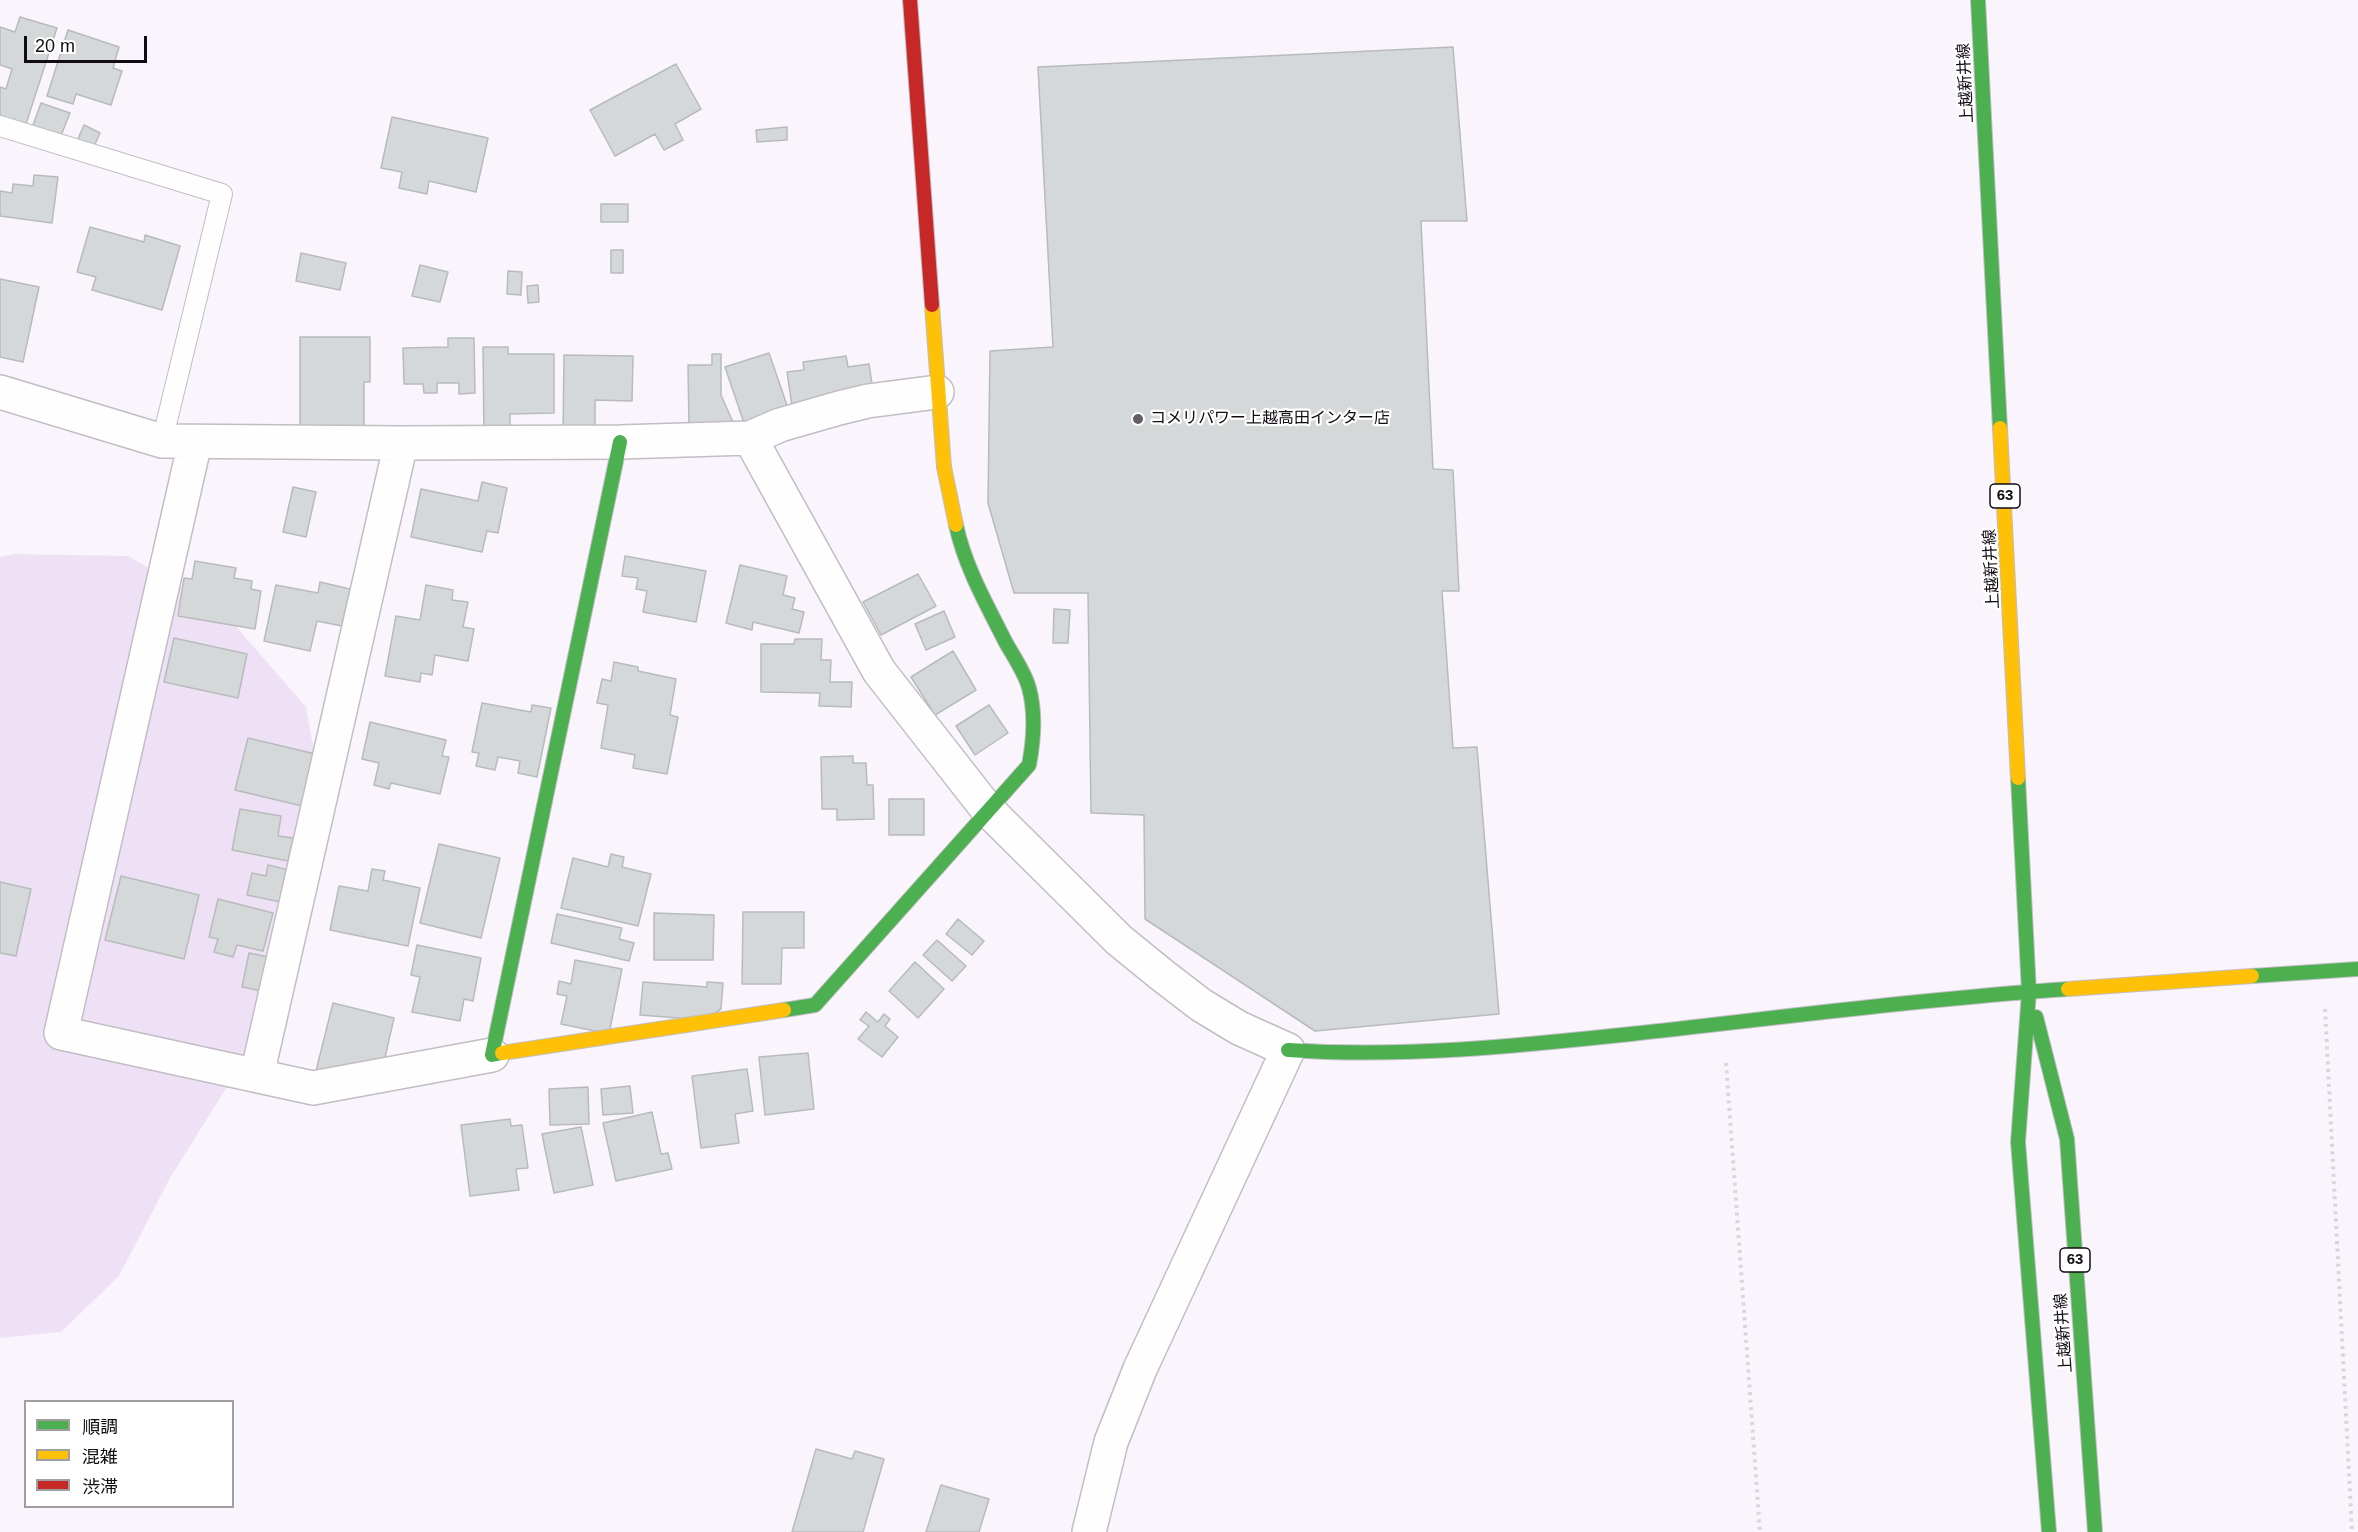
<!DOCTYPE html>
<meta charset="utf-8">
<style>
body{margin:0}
#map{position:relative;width:2358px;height:1532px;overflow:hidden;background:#faf5fc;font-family:Helvetica,"Noto Sans JP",sans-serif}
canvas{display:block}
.legend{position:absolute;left:24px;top:1400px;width:210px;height:108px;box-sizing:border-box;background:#fff;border:2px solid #a09ea1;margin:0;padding:8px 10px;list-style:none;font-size:18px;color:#110c13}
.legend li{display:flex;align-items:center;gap:12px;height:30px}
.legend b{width:30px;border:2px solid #a09ea1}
.scale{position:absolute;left:24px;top:36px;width:123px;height:27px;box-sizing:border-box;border:3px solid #110c13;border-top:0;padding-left:8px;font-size:18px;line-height:21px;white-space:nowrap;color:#110c13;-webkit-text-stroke:4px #fff;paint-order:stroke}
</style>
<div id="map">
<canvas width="2358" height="1532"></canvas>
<ul class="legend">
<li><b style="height:8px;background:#4caf50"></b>順調</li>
<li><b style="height:8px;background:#ffc107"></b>混雑</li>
<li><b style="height:8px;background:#c62828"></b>渋滞</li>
</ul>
<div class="scale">20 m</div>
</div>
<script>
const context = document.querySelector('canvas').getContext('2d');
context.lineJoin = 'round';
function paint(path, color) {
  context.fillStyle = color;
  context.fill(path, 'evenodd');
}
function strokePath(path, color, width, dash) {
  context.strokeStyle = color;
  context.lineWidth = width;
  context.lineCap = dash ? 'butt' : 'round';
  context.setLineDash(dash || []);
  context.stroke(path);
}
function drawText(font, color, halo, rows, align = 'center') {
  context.font = font + ' Helvetica,"Noto Sans JP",sans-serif';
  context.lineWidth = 4.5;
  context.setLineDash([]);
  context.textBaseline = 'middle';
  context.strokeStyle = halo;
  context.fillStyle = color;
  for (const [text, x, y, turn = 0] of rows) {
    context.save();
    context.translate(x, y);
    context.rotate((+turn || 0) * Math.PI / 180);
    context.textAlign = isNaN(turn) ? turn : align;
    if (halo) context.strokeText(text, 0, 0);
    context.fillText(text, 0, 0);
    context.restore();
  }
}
paint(new Path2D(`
 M14 554 128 556 220 608 306 707 321 790 250 1050 170 1178 119 1276 61 1332 0 1338V557Z`), '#efe1f5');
const building = new Path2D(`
 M20 17 57 28 25 127 0 120V87L6 89 12 69 0 65V27L15 32Z
 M68 30 119 47 113 68 122 71 111 105 76 94 73 104 47 96Z
 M1453 47 1467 221H1421L1433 469 1453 470 1459 591H1442L1453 748 1477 747 1499 1014 1315 1031 1145 919 1144 815 1091 813 1088 593H1014L988 503 990 351 1053 347 1038 67Z
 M676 64 701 109 675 124 683 140 664 150 655 134 615 156 590 110Z
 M41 103 70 113 60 138 32 128Z
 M392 117 488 138 476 192 429 181 427 194 399 188 402 172 381 168Z
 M84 125 100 133 93 149 77 141Z
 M787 127V140L757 142 756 130Z
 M34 175 58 177 52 223 0 216V191L12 193 13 184 33 186Z
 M601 204H628V222H601Z
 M90 227 144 242 145 235 180 246 162 310 92 290 96 277 77 272Z
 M611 250H623V273H611Z
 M301 253 346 263 340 290 296 281Z
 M420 265 448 272 440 302 412 296Z
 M508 271 522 272 521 295 507 294Z
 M0 279 39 287 23 362 0 357Z
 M538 285 539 302 528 303 527 286Z
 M300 337H370V382H364V429L300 430Z
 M448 338H474L475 393 459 394V383H437V393H424L423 384H404L403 348 448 347Z
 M483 347H508V354H554V413L510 414V438H484Z
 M769 353 790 414 746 429 725 367Z
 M712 354H721V395L736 429H689L688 365H712Z
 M564 355 633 356 632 401 595 400V436H563Z
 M846 356 848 367 869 364 874 397 792 406 787 372 804 370 803 362Z
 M482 482 507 488 498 533 487 531 482 552 411 537 421 489 478 501Z
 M293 487 316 492 306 537 283 532Z
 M625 556 706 571 696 622 643 612 647 591 636 589 638 578 622 576Z
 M195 561 236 568 234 578 252 581 251 589 261 591 255 629 178 616 184 578 192 579Z
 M740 565 787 576 783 595 795 598 792 609 804 612 799 633 753 622 752 630 726 623Z
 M918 574 936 606 881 635 863 602Z
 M320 582 350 589 342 626 317 621 310 651 264 641 276 585 318 593Z
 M426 585 453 590 452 600 468 602 463 627 474 629 468 661 435 655 432 675 421 673 420 682 385 676 396 616 420 620Z
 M1054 609 1070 610 1068 643H1053Z
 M944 611 955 637 926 650 915 624Z
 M174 638 247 654 238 698 164 682Z
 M795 639H822L821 660H831L830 682H852L851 707 819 706 820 693 761 692V644H794Z
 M953 651 976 690 935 715 911 677Z
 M614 662 638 667V671L676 679 670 715 678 717 667 774 633 768 635 755 601 748 608 705 597 703 602 679 611 681Z
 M482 703 531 712 532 705 551 708 537 777 518 773 520 761 498 757 495 770 476 766 479 753 472 752Z
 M989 705 1008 733 975 755 956 726Z
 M370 722 446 740 442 756 449 757 440 794 391 783 389 789 374 785 379 763 362 759Z
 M248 738 324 756 302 806 235 790Z
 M853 756V763H866L867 785H873L874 819 837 820V809H822L821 757Z
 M889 799H924V835H889Z
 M240 809 281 816 278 836 293 838 288 861 232 850Z
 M439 844 500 858 481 938 420 923Z
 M611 854 624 857 622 867 651 874 638 926 561 908 573 858 608 867Z
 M268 865 297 872 290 904 247 895 252 873 266 876Z
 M372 869 385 871 383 880 420 888 408 946 330 930 339 886 368 891Z
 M121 876 199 895 184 959 105 940Z
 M0 882 31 889 16 956 0 953Z
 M218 899 273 913 263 951 237 945 233 957 214 952 218 939 209 937Z
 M743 912H804V948H782L781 984H742Z
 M654 913 714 915 713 960H654Z
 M557 914 622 928 619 939 634 943 629 961 551 943Z
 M958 919 984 941 972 955 946 934Z
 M937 940 966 966 952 981 923 955Z
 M417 945 481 958 473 1001 464 999 460 1021 412 1012 420 977 411 975Z
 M249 953 279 959 272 993 242 987Z
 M575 960 622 969 609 1034 561 1024 567 996 557 994 559 981 571 984Z
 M915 962 944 989 918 1018 889 991Z
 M643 982 707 987V982L723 983 721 1009 704 1020 640 1015Z
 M333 1003 394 1018 381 1075 316 1071Z
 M866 1012 878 1022 884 1014 890 1019 885 1026 898 1037 882 1057 858 1039 869 1026 860 1020Z
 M808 1053 814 1109 765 1115 759 1057Z
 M747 1069 753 1111 735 1114 739 1143 701 1148 692 1076Z
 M630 1086 633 1113 603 1115 601 1089Z
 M588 1087 589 1124 550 1125 549 1089Z
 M652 1112 661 1154 668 1153 672 1169 616 1181 603 1123Z
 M510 1119 511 1126 522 1125 528 1168 516 1169 519 1190 470 1196 461 1125Z
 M581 1127 593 1185 554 1193 542 1134Z
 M816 1449 852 1459 855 1451 884 1459 863 1532H792Z
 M941 1485 989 1499 979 1532H926Z`);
paint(building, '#d5d8d9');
strokePath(building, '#b8bbbc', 1.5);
const lane = new Path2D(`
 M0 126 222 194 162 441`);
const street = new Path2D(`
 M0 392 162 441 401 443 620 442 750 438 780 425 839 408 868 401 937 392
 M750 438 879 671 987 809 1119 940 1162 975 1201 1005 1239 1028 1288 1050 1140 1369 1111 1442 1089 1532
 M195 442 61 1033 313 1088 492 1055
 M257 1075 401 443`);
const fast = new Path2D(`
 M1978 0 2000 428
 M2018 778 2029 992 2018 1142 2049 1532
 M2252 976 2358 969
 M784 1010 815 1005 1029 765C1034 739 1036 714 1029 688 1025 673 1014 657 1006 643 987 605 965 567 956 525
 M2036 1017 2067 1139 2095 1532
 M1288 1050C1403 1058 1517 1046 1631 1034 1777 1018 1922 999 2068 989
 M502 1053 492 1055 620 442`);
const slow = new Path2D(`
 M932 305 944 467 956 525
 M2000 428 2018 778
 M2068 989 2252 976
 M502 1053 784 1010`);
const jam = new Path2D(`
 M910 0 932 305`);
strokePath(lane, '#c2bdc4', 22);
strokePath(street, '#c2bdc4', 36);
strokePath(fast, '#c2bdc4', 16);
strokePath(slow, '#c2bdc4', 16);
strokePath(jam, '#c2bdc4', 16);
strokePath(new Path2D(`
 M2325 1009 2352 1532
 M1726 1063 1760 1532`), '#d8d6d9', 4, [3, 4.5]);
strokePath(lane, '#fefeff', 20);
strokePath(street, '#fefeff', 33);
strokePath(fast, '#4caf50', 14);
strokePath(slow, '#ffc107', 14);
strokePath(jam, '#c62828', 14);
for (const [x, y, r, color] of [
 [1138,419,6,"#635e65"]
]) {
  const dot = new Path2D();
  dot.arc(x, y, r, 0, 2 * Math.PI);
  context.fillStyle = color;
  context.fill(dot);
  strokePath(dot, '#fff', 2);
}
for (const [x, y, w] of [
 [2005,496,30],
 [2075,1260,30]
]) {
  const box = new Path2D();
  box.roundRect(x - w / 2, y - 12, w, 24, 4.5);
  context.fillStyle = '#fff';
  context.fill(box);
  strokePath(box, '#110c13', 1.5);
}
drawText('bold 15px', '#110c13', null, [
 ["63",2005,496],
 ["63",2075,1260]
]);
drawText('16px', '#110c13', '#fff', [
 ["上越新井線",1966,83,-93],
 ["上越新井線",1992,569,-93],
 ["上越新井線",2064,1333,-94]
]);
drawText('16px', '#110c13', '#fff', [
 ["コメリパワー上越高田インター店",1150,419]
], 'left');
</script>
